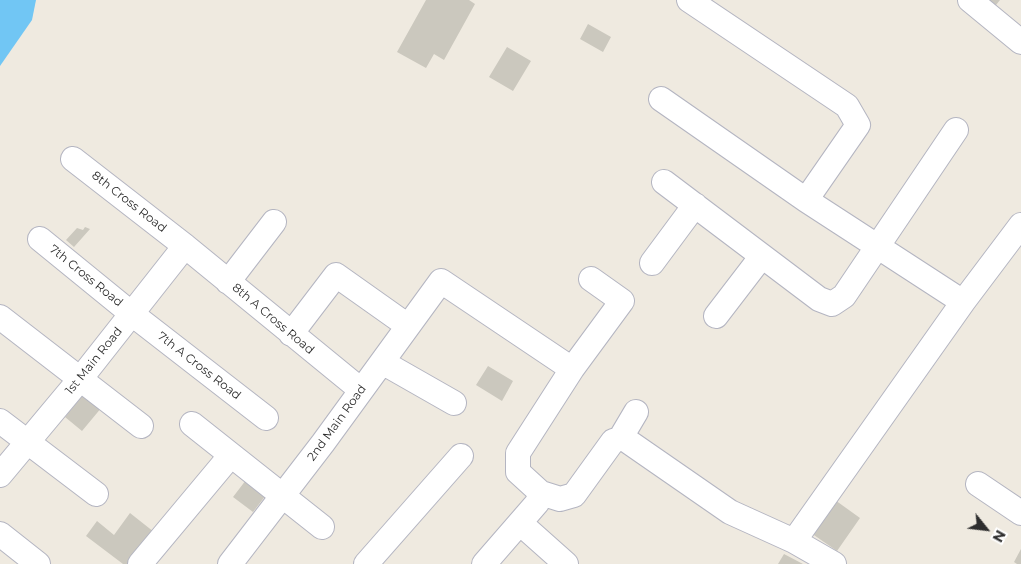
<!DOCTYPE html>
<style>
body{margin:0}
#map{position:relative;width:1021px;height:564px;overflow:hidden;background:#efeae0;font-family:Montserrat,sans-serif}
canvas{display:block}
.north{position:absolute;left:961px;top:504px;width:50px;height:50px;-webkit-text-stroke:4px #fff;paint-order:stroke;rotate:119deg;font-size:14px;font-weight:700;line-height:20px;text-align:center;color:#2e2e2e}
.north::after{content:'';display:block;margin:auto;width:18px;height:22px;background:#2e2e2e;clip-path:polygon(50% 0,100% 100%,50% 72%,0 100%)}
</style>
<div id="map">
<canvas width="1021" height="564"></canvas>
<div class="north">N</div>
</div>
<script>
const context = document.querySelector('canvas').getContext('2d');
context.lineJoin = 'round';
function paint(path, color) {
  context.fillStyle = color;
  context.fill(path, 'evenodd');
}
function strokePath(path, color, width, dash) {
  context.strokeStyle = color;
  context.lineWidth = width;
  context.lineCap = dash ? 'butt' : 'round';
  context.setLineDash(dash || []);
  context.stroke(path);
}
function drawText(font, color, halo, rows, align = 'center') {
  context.font = font + ' Montserrat,sans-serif';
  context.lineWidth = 5;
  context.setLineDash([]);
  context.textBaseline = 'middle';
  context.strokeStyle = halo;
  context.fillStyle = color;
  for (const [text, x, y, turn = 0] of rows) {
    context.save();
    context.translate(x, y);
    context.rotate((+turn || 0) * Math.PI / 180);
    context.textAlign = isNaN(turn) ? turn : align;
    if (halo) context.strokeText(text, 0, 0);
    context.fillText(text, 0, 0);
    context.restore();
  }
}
paint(new Path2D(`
 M0 0H36L32 20 0 66Z`), '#71c6f4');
paint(new Path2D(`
 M426 0H469L475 4 444 60 434 54 426 68 397 52Z
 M981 0H1000L992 10Z
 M588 24 611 37 603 52 580 39Z
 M507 47 531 61 513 91 489 77Z
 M85 227 90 229 74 247 66 240 77 228 83 230Z
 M488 366 513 381 502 401 476 385Z
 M85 392 102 407 82 431 65 417Z
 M246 480 266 495 253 512 233 497Z
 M835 500 860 518 837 551 811 533Z
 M130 513 154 532 130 564H123L86 536 97 521 114 535Z
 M1021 549V564H1017L1014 562Z
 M784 554 803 564H778Z`), '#cbc8be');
const minor = new Path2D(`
 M689 0 847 106 858 125 806 200
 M970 0 1021 42
 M661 99 806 200 963 302
 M73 159 185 246 361 390
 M664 182 819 299 832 304 844 296 956 130
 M40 239 132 314 266 418
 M652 263 695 205
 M591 279 622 301 572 369 518 453V472L541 493 560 499 574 495 613 441 620 439 626 440 730 512 794 541 834 564
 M228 282 274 222
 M716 316 762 256
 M0 317 141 426
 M291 334 336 275 408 326
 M382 362 454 403
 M0 421 96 494
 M192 424 322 527
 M620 439 636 412
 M0 475 81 378 185 246
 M978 484 1021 513
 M520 523 566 564
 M0 534 38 564
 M794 541 963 302 1021 225
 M140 564 231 455
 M230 564 323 443 441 281 572 369
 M366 564 461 456
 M484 564 537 503 541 493`);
strokePath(minor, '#b4b5c1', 26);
strokePath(minor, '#fff', 24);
drawText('12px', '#2e2e2e', '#fff', [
 ["8th Cross Road",129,202,38],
 ["7th Cross Road",86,276,39],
 ["8th A Cross Road",273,319,40],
 ["1st Main Road",94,361,-51],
 ["7th A Cross Road",199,366,38],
 ["2nd Main Road",337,423,-54]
]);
</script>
